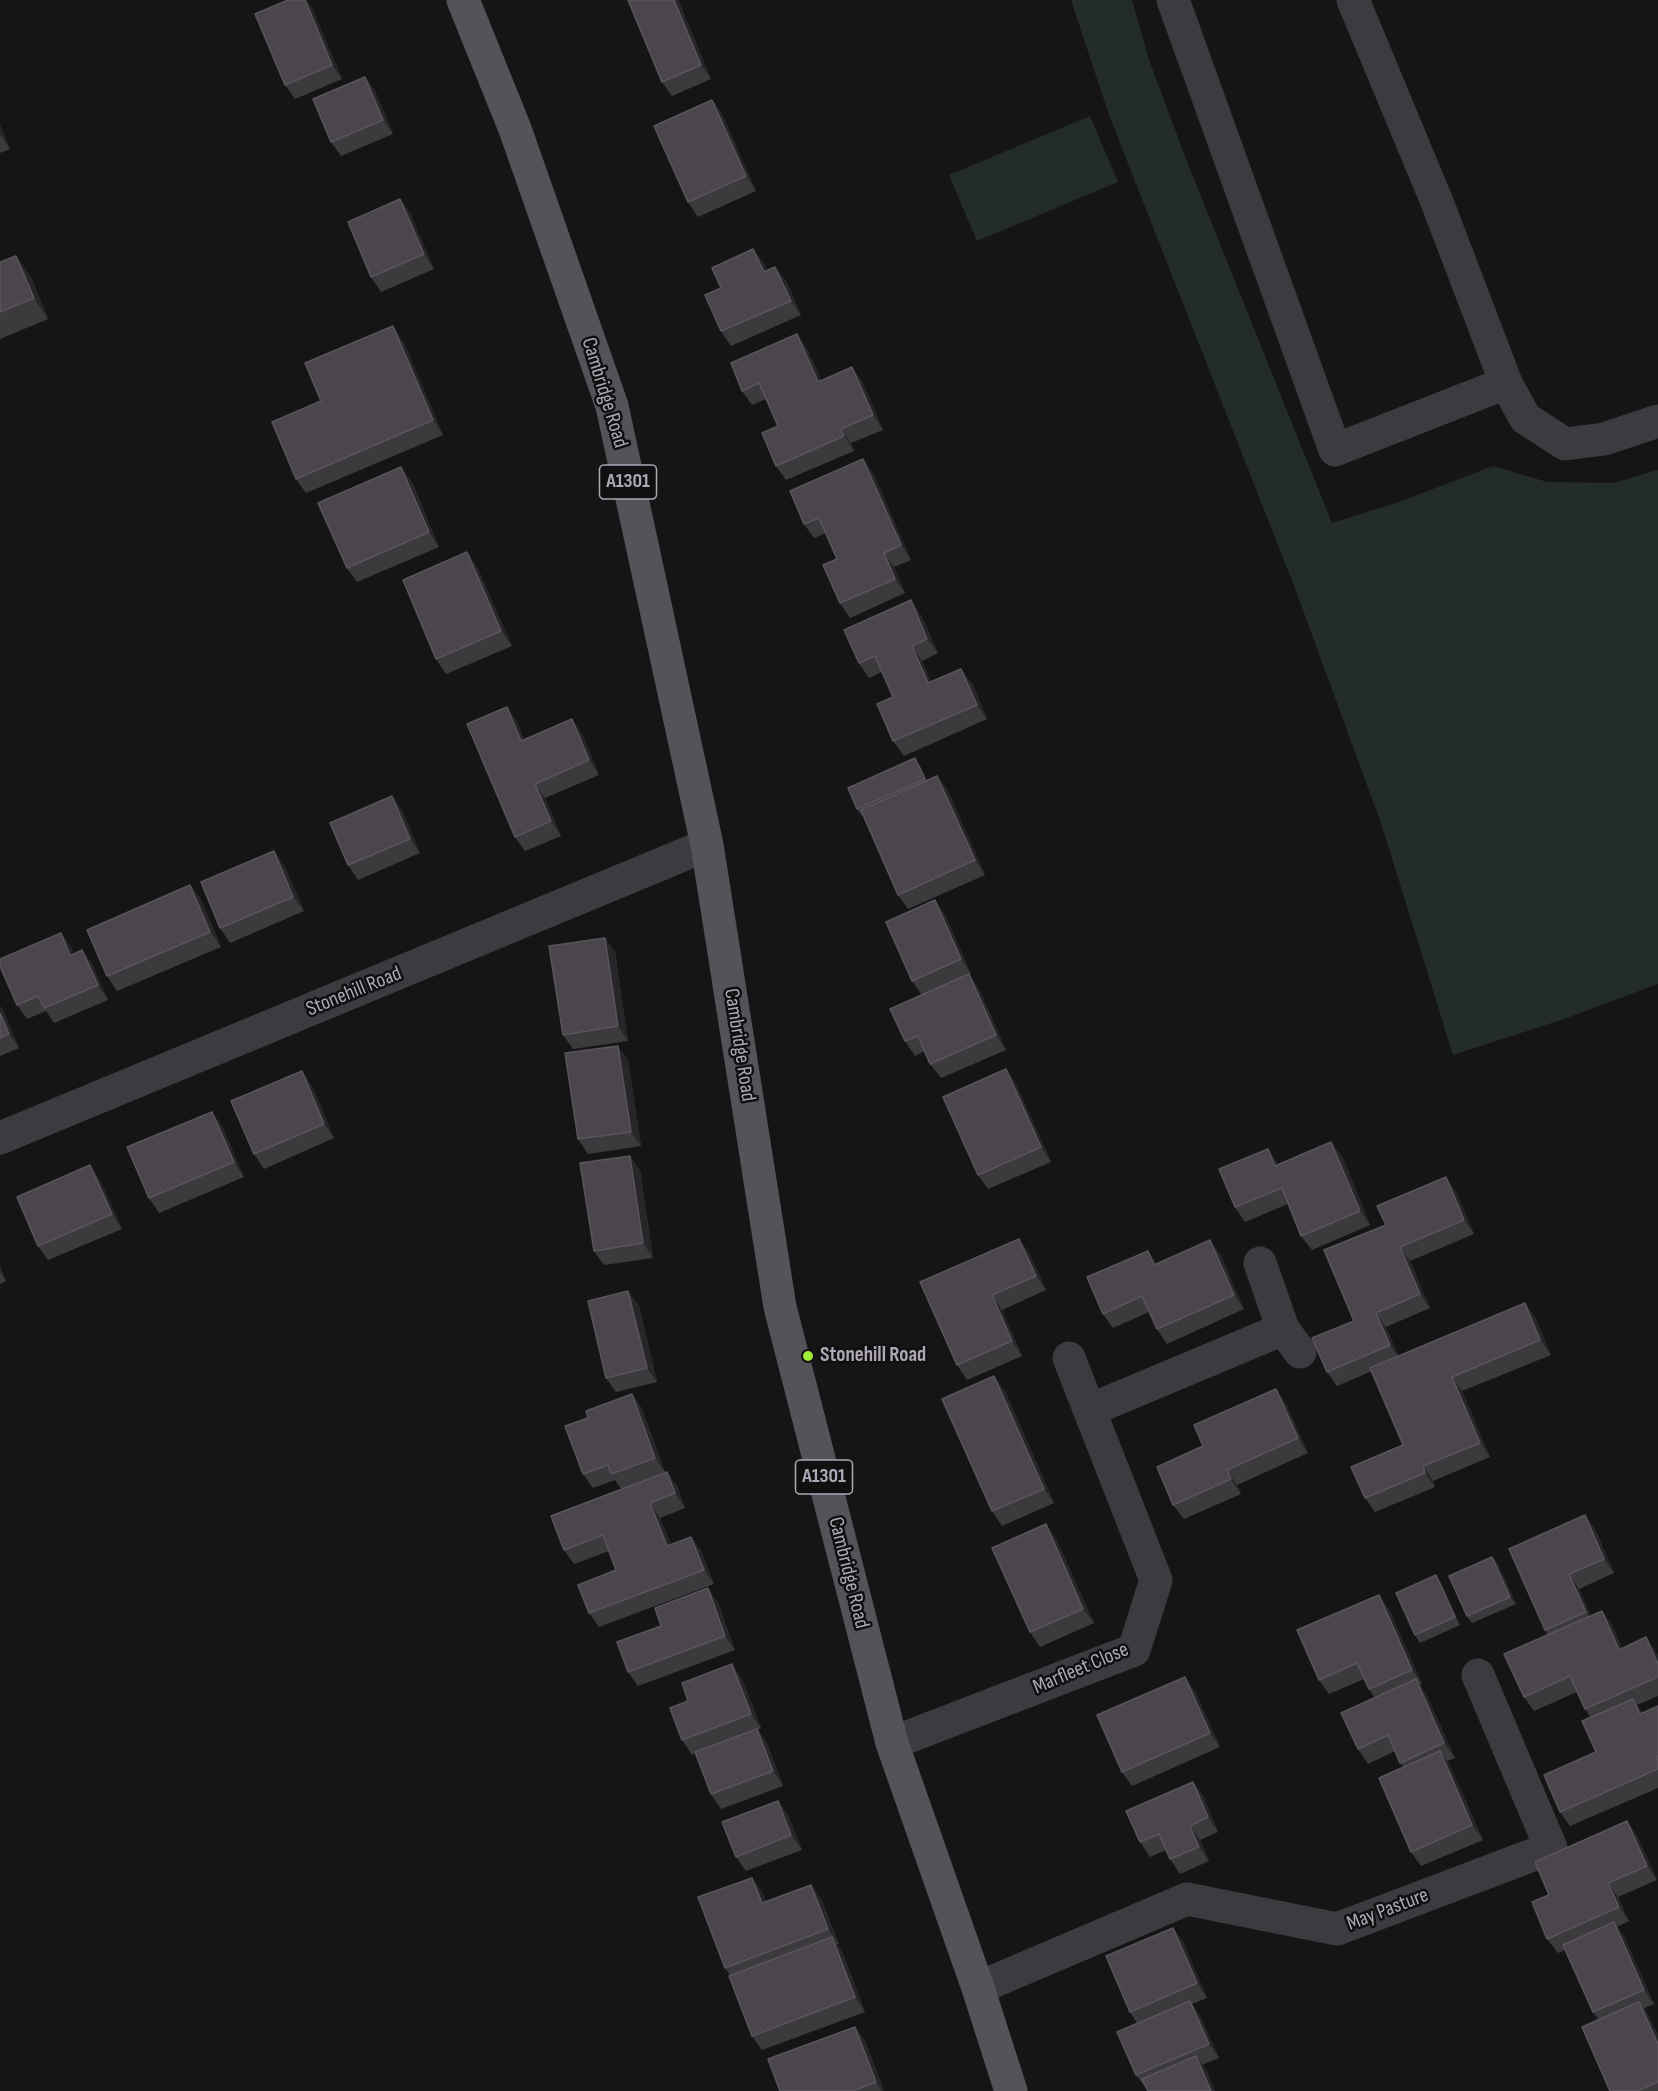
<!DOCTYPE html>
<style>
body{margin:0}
canvas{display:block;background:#161516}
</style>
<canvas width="1658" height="2091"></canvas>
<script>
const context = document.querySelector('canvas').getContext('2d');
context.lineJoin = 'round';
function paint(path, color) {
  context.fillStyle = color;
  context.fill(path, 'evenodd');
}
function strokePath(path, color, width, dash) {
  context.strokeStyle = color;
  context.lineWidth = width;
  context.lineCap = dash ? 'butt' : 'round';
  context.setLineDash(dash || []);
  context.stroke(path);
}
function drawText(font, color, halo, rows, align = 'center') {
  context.font = font + ' "Sofia Sans Condensed",sans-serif';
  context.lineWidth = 5;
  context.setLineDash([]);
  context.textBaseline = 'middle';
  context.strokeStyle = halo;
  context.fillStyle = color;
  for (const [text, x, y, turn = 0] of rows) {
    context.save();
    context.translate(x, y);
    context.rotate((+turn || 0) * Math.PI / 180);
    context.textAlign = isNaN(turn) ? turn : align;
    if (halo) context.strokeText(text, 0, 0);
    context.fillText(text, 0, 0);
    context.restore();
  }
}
paint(new Path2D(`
 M1071 0H1132L1149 60 1186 159 1332 523 1399 502 1493 466 1547 482 1613 483 1658 470V984L1564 1019 1453 1055 1382 826 1296 591 1109 115Z
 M1090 116 1118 182 977 241 949 175Z`), '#232b2b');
strokePath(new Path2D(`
 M1173 0 1335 450 1506 383 1437 202 1353 0
 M1506 383 1525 418 1565 444 1604 439 1658 421
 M0 1138 707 845
 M1260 1263 1283 1329 1300 1352
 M1090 1410 1283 1329
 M892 1743 1134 1650 1156 1580 1069 1358
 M978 1988 1187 1899 1337 1929 1551 1848 1478 1675`), '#3e3b40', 33);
strokePath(new Path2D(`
 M463 0 515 129 612 406 707 845 780 1307 892 1743 978 1988 1011 2091`), '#56525a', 33);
paint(new Path2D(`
 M288 0H306L312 8 342 79 295 99 285 85Z
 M678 0 711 79 672 96 662 82Z
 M365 77 375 91 393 134 341 156 331 142Z
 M712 100 722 114 756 191 698 217 688 202Z
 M0 125 10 149 0 153Z
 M400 199 410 213 434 269 381 292 371 277Z
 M16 256 31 277 48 319 0 339V261L1 262Z
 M764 263 767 270 775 267 786 281 801 315 731 346 721 331V288Z
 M797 334 807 349 821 380 862 381 883 430 851 443 854 451 786 480 776 466 778 426 766 399 752 405 742 391Z
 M403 341 443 435 306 493 296 479 321 401Z
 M873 473 911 560 894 567 905 593 850 618 840 603 837 559 826 533 814 538 804 524Z
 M412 482 439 547 357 582 347 568Z
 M477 567 512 646 446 674 436 659Z
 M921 615 938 653 922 661 931 682 972 683 987 719 904 756 893 741V697L882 672 869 678 859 663Z
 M507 707 517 722 524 740 582 734 599 775 545 798 561 836 525 851 515 837Z
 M920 766 927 781 937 776 948 791 985 875 908 909 898 895 863 816H862L857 809Z
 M392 796 402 811 420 853 358 880 348 865Z
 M284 865 304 911 230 943 220 928Z
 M190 885 201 900 221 947 117 991 107 976Z
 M945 915 971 974H969L979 989 1006 1050 941 1078 930 1064 925 1051 915 1056 905 1041 922 995 912 981Z
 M61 933 71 948 73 954 82 950 92 964 108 1000 54 1023 46 1011 27 1019 17 1005Z
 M605 938 615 952 628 1041 573 1049 563 1035Z
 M0 1006 3 1010 19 1048 0 1056Z
 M628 1060 641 1146 588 1154 578 1139Z
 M1006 1069 1016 1084 1051 1162 988 1189 978 1175Z
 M312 1086 334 1138 264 1169 254 1154Z
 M222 1126 244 1177 159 1213 149 1198Z
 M1331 1142 1342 1156 1370 1225 1312 1250 1301 1236 1288 1204 1245 1222 1235 1207 1278 1164Z
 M640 1170 653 1258 604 1265 594 1251Z
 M1446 1177 1456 1192 1474 1234 1410 1261 1430 1308 1386 1327 1398 1356 1535 1317 1551 1355 1462 1391 1490 1457 1433 1481 1435 1487 1375 1512 1365 1498 1403 1445 1372 1371 1337 1386 1327 1372 1354 1321 1386 1225Z
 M100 1180 122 1229 48 1260 38 1246Z
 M1019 1239 1029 1253 1046 1290 1002 1310 1022 1356 967 1380 957 1365Z
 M1220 1254 1244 1309 1167 1344 1157 1329 1149 1312 1113 1328 1103 1314 1157 1264Z
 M0 1266 6 1281 0 1284Z
 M628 1291 639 1306 657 1382 616 1392 606 1378Z
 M1276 1389 1286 1404 1308 1453 1237 1485 1241 1494 1184 1519 1173 1505Z
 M1005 1391 1054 1503 1002 1526 992 1511Z
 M632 1394 642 1409 665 1472 621 1489 615 1480 593 1488 583 1474 588 1418Z
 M667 1472 677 1486 685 1508 660 1518 671 1545 691 1537 701 1551 714 1584 599 1627 589 1613 616 1570 609 1551 574 1564 564 1550Z
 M1585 1515 1595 1529 1614 1573 1579 1589 1591 1616 1602 1611 1612 1625 1622 1648 1646 1637 1658 1655V1696L1637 1705 1643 1713 1658 1706V1788L1570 1826 1560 1812 1596 1752 1591 1718 1585 1709 1577 1692 1534 1711 1524 1697 1548 1635 1545 1630Z
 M1056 1539 1094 1623 1040 1647 1030 1632Z
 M1492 1557 1498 1564 1516 1604 1472 1623 1467 1616Z
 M1441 1583 1460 1625 1420 1643 1415 1635Z
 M708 1588 718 1603 735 1650 638 1686 628 1672 661 1626Z
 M1389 1609 1422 1684 1420 1685 1426 1694 1455 1758 1447 1761 1450 1766 1483 1840 1421 1866 1411 1852 1404 1767 1400 1763 1395 1751 1368 1764 1358 1749 1375 1698 1369 1689 1364 1679 1329 1694 1319 1680Z
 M742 1679 761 1728 758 1730 767 1743 783 1786 721 1809 711 1794 696 1753 692 1755 682 1740Z
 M1195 1691 1220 1747 1132 1786 1122 1772Z
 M1193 1782 1203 1796 1218 1832 1200 1840 1209 1861 1180 1874 1170 1859 1166 1850 1150 1857 1140 1842Z
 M778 1801 788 1815 802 1850 746 1871 736 1857Z
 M1627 1821 1637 1836 1657 1880 1618 1897 1629 1921 1617 1927 1624 1936 1654 2004 1644 2008 1649 2017 1658 2036V2091H1610L1599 2020 1593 2012 1565 1950 1558 1953 1547 1939 1549 1895Z
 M752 1878 762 1892 766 1902 811 1885 821 1899 839 1944H837L842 1951 865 2012 762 2050 752 2036 730 1975 725 1968Z
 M1173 1928 1183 1942 1207 1998 1192 2004 1200 2016 1219 2058 1202 2065 1206 2070 1215 2091H1148L1136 2075 1137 2023 1130 2012Z
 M855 2027 865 2041 884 2091H780Z`), '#3d3a3e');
paint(new Path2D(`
 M305 0H306L312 8 342 79 332 65Z
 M674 0H678L711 79 701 65Z
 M365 77 375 91 393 134 383 120Z
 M712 100 722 114 756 191 746 176Z
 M0 125 10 149 0 134Z
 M400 199 410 213 434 269 424 254Z
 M753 249 764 263 774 286 764 272Z
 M16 256 31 277 48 319 34 298Z
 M775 267 786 281 801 315 791 301Z
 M393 326 403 341 443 435 433 420Z
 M797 334 807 349 828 396 818 382Z
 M852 367 862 381 883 430 873 415Z
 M841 429 851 443 854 451 844 436Z
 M863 459 873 473 911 560 901 545Z
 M401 467 412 482 439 547 429 532Z
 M467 552 477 567 512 646 501 631Z
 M884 553 894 567 905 593 895 579Z
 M911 600 921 615 938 653 927 639Z
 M912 646 922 661 938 698 928 683Z
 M961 669 972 683 987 719 977 705Z
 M507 707 517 722 531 756 521 741Z
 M572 719 582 734 599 775 589 760Z
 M915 758 920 766 930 787 925 779Z
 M937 776 948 791 985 875 975 860Z
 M535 784 545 798 561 836 551 821Z
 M392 796 402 811 420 853 410 839Z
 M274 851 284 865 304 911 293 897Z
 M190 885 201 900 221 947 210 932Z
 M935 900 945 915 971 974 961 959Z
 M61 933 71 948 80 970 70 956Z
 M605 938 615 952 628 1041 618 1026Z
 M82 950 92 964 108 1000 98 985Z
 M969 974 979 989 1006 1050 996 1035Z
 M0 1006 3 1010 19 1048 9 1034 0 1013Z
 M618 1046 628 1060 641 1146 631 1132Z
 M1006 1069 1016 1084 1051 1162 1041 1147Z
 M302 1071 312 1086 334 1138 324 1124Z
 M212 1112 222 1126 244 1177 234 1162Z
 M1331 1142 1342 1156 1370 1225 1360 1211Z
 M1268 1149 1278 1163 1285 1180 1275 1166Z
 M630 1156 640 1170 653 1258 643 1243Z
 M90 1165 100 1180 122 1229 112 1214Z
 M1446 1177 1456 1192 1474 1234 1464 1220Z
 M1019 1239 1029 1253 1046 1290 1036 1276Z
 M1210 1240 1220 1254 1244 1309 1234 1295Z
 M1400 1247 1410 1261 1430 1308 1420 1294Z
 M1148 1251 1158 1265H1154Z
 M0 1266 6 1281 0 1272Z
 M628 1291 639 1306 657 1382 647 1368Z
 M992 1295 1002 1310 1022 1356 1012 1341Z
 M1525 1303 1535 1317 1551 1355 1540 1340Z
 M1376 1313 1386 1327 1400 1359 1390 1345Z
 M994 1376 1005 1391 1054 1503 1044 1489Z
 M1452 1377 1462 1391 1490 1457 1480 1443Z
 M1276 1389 1286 1404 1308 1453 1298 1438Z
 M632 1394 642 1409 665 1472 655 1458Z
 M1423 1466 1433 1481 1435 1487 1425 1473Z
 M1227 1470 1237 1485 1241 1494 1231 1479Z
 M667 1472 677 1486 685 1508 675 1493Z
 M650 1503 660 1518 677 1561 667 1546Z
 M1585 1515 1595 1529 1614 1573 1604 1559Z
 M1046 1524 1056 1539 1094 1623 1083 1609Z
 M691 1537 701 1551 714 1584 704 1570Z
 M1492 1557 1498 1564 1516 1604 1510 1597Z
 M1569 1574 1579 1589 1596 1627 1586 1612Z
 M1436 1575 1441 1583 1460 1625 1455 1617Z
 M708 1588 718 1603 735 1650 725 1636Z
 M1379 1595 1389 1609 1422 1684 1412 1670Z
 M1602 1611 1612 1625 1629 1664 1619 1650Z
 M1646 1637 1658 1655V1664Z
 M732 1664 742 1679 761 1728 751 1714Z
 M1185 1677 1195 1691 1220 1747 1210 1733Z
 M1416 1679 1426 1694 1455 1758 1444 1743Z
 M1633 1699 1643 1713 1640 1714Z
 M757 1729 767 1743 783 1786 773 1771Z
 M1440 1751 1450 1766 1483 1840 1472 1825Z
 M1193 1782 1203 1796 1218 1832 1208 1817Z
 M778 1801 788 1815 802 1850 791 1835Z
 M1627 1821 1637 1836 1657 1880 1647 1866Z
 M1190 1826 1200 1840 1209 1861 1199 1847Z
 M752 1878 762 1892 772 1918 762 1903Z
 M1608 1883 1618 1897 1629 1921 1619 1907Z
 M811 1885 821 1899 839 1944 828 1929Z
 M1614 1922 1624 1936 1654 2004 1644 1990Z
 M1173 1928 1183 1942 1207 1998 1197 1983Z
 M832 1937 842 1951 865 2012 855 1997Z
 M1190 2001 1200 2016 1219 2058 1209 2044Z
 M1639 2002 1649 2017 1658 2036V2044Z
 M855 2027 865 2041 884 2091H882L876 2082Z
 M1196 2056 1206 2070 1215 2091H1211Z`), '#292629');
const building = new Path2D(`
 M288 0H305L332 65 285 85 255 14Z
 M628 0H674L701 65 662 82Z
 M365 77 383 120 331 142 313 99Z
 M712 100 746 176 688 202 654 126Z
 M400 199 424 254 371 277 348 222Z
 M753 249 764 272 775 267 791 301 721 331 705 295 721 288 712 268Z
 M16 256 34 298 0 312V262Z
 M393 326 433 420 296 479 272 422 321 401 305 363Z
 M797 334 818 382 852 367 873 415 841 429 844 436 776 466 762 433 778 426 759 383 742 391 731 363Z
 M863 459 901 545 884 553 895 579 840 603 823 565 837 559 819 518 804 524 790 491Z
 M401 467 429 532 347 568 318 503Z
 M467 552 501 631 436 659 403 580Z
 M911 600 927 639 912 646 928 683 961 669 977 705 893 741 877 704 893 697 875 656 859 663 844 630Z
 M507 707 521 741 572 719 589 760 535 784 551 821 515 837 467 724Z
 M915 758 925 779 857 809 848 788Z
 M937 776 975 860 898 895 861 810Z
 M392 796 410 839 348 865 330 823Z
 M274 851 293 897 220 928 201 882Z
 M190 885 210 932 107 976 87 930Z
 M935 900 961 959 912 981 886 922Z
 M61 933 70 956 82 950 98 985 44 1008 38 996 17 1005 0 966V959Z
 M605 938 618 1026 563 1035 549 946Z
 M969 974 996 1035 930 1064 918 1036 905 1041 890 1009Z
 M0 1013 9 1034 0 1038Z
 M618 1046 631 1132 578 1139 565 1053Z
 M1006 1069 1041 1147 978 1175 943 1097Z
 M302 1071 324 1124 254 1154 231 1101Z
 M212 1112 234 1162 149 1198 127 1147Z
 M1331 1142 1360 1211 1301 1236 1282 1188 1235 1207 1219 1169 1268 1149 1275 1166Z
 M630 1156 643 1243 594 1251 580 1163Z
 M90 1165 112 1214 38 1246 17 1197Z
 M1446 1177 1464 1220 1400 1247 1420 1294 1376 1313 1390 1345 1327 1372 1312 1338 1354 1321 1324 1250 1386 1225 1377 1206Z
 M1019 1239 1036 1276 992 1295 1012 1341 957 1365 920 1282Z
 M1210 1240 1234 1295 1157 1329 1142 1296 1103 1314 1087 1277 1148 1251 1154 1265Z
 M628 1291 647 1368 606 1378 588 1301Z
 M1525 1303 1540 1340 1452 1377 1480 1443 1423 1466 1425 1473 1365 1498 1351 1467 1403 1445 1370 1368Z
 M994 1376 1044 1489 992 1511 942 1399Z
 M1276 1389 1298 1438 1227 1470 1231 1479 1173 1505 1157 1467 1203 1446 1194 1425Z
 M632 1394 655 1458 611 1474 608 1465 583 1474 565 1426 588 1418 586 1411Z
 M667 1472 675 1493 650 1503 667 1546 691 1537 704 1570 589 1613 578 1585 616 1570 603 1535 564 1550 551 1516Z
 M1585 1515 1604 1559 1569 1574 1586 1612 1545 1630 1509 1549Z
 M1046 1524 1083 1609 1030 1632 992 1548Z
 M1492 1557 1510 1597 1467 1616 1449 1576Z
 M1436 1575 1455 1617 1415 1635 1396 1593Z
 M708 1588 725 1636 628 1672 617 1642 661 1626 655 1608Z
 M1379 1595 1412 1670 1369 1689 1357 1663 1319 1680 1297 1630Z
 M1602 1611 1619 1650 1646 1637 1658 1664V1677L1585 1709 1570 1676 1524 1697 1504 1654Z
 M732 1664 751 1714 682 1740 670 1708 688 1701 682 1683Z
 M1185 1677 1210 1733 1122 1772 1097 1715Z
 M1416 1679 1444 1743 1400 1763 1388 1735 1358 1749 1341 1713Z
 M1633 1699 1640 1714 1658 1706V1756L1656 1757 1658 1761V1769L1560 1812 1544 1775 1596 1752 1582 1721Z
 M757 1729 773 1771 711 1794 695 1752Z
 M1440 1751 1472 1825 1411 1852 1379 1778Z
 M1193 1782 1208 1817 1190 1826 1199 1847 1170 1859 1159 1834 1140 1842 1126 1811Z
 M778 1801 791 1835 736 1857 722 1822Z
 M1627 1821 1647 1866 1608 1883 1619 1907 1547 1939 1532 1902 1549 1895 1535 1862Z
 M752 1878 762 1903 811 1885 828 1929 725 1968 698 1897Z
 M1614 1922 1644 1990 1593 2012 1563 1945Z
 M1173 1928 1197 1983 1130 2012 1106 1956Z
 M832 1937 855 1997 752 2036 729 1976Z
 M1190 2001 1209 2044 1136 2075 1117 2032Z
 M1639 2002 1658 2044V2082L1637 2091H1610L1582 2027Z
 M855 2027 876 2082 853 2091H780L768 2059Z
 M1196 2056 1211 2091H1148L1142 2079Z`);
paint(building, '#4a464b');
strokePath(building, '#59555c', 1.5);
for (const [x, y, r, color] of [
 [808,1356,6,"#a0ee35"]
]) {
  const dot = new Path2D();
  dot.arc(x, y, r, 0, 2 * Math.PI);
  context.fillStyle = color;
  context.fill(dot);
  strokePath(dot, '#111011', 2);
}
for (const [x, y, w] of [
 [628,482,57],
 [824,1477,57]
]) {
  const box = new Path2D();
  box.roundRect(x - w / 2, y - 17, w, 34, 4.5);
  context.fillStyle = '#111011';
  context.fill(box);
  strokePath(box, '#aea7b6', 1.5);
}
drawText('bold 20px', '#aea7b6', null, [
 ["A1301",628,482],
 ["A1301",824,1477]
]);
drawText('21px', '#aea7b6', '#111011', [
 ["Cambridge Road",604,393,73],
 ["Stonehill Road",354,992,-22],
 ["Cambridge Road",739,1045,81],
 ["Cambridge Road",848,1573,76],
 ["Marfleet Close",1081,1669,-23],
 ["May Pasture",1388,1910,-21]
]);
drawText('bold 21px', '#aea7b6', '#111011', [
 ["Stonehill Road",820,1356]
], 'left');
</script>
